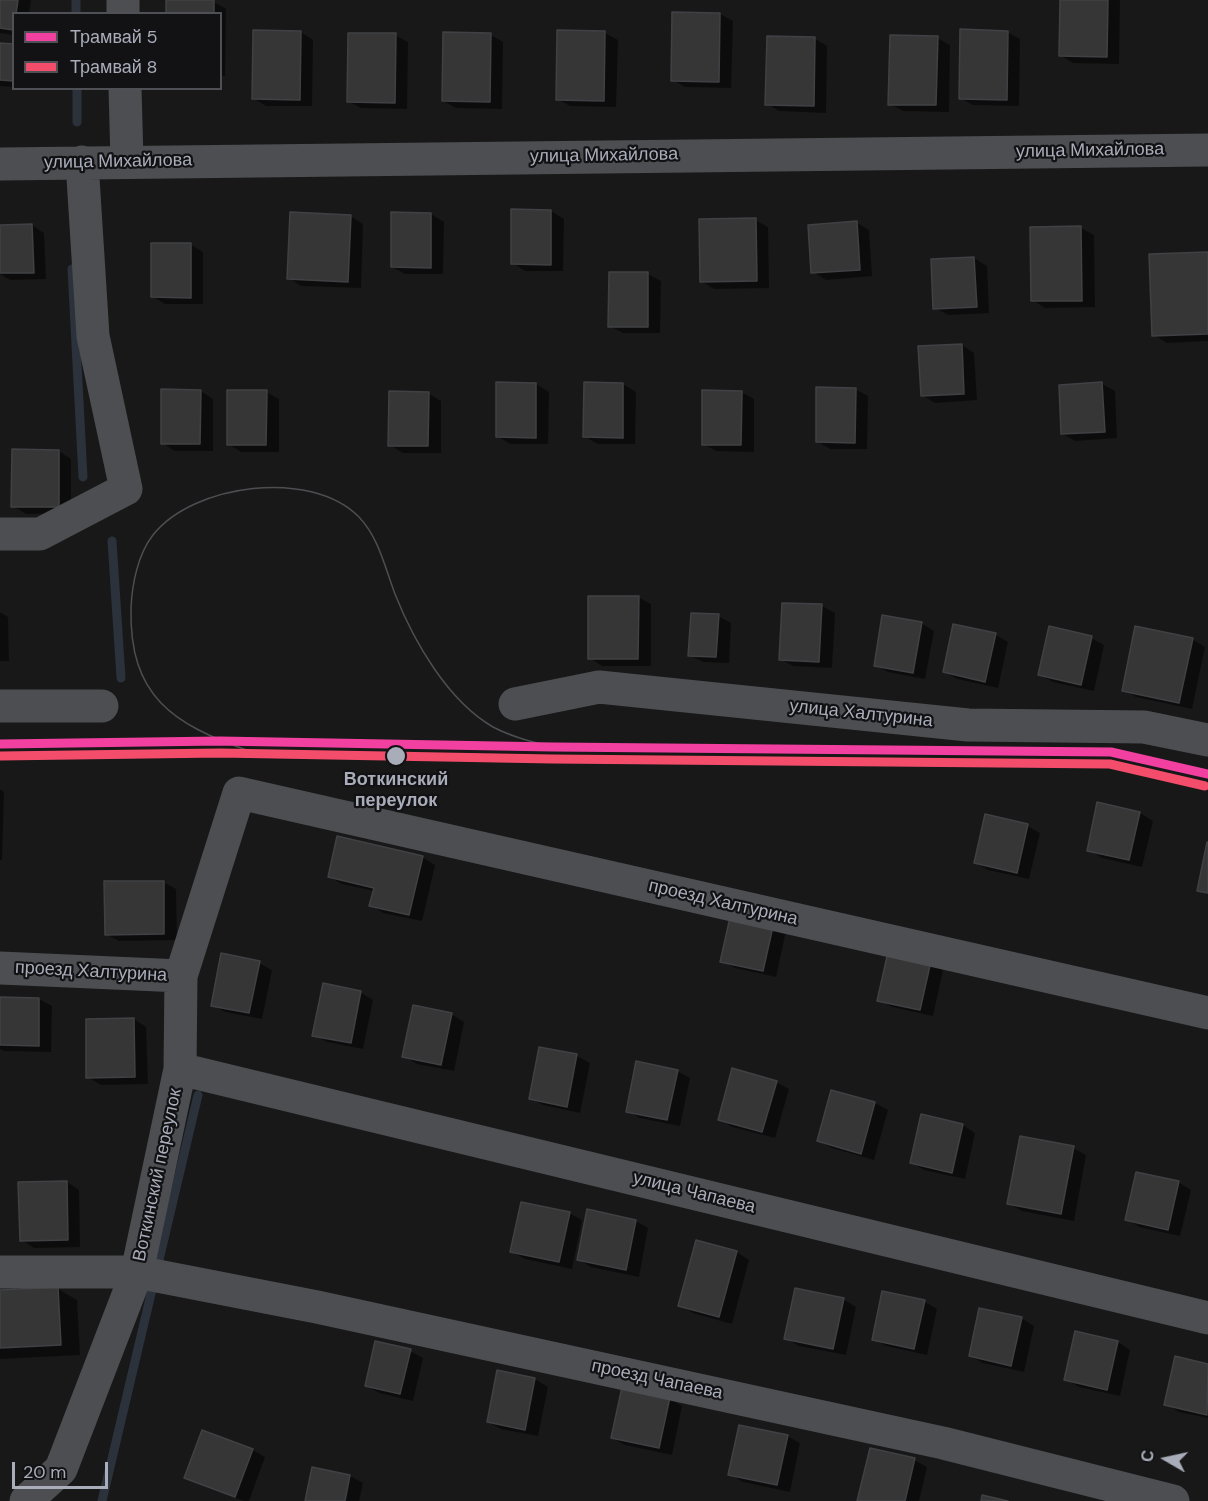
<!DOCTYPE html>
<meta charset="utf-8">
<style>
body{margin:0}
#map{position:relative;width:1208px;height:1501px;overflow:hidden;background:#181818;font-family:"DM Sans",sans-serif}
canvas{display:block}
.legend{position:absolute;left:12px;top:12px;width:210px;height:78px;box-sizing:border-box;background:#121214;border:2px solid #4e5056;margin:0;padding:8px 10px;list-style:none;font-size:18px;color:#a9adba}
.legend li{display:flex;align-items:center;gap:12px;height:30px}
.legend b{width:30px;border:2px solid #4e5056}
.north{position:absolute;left:1136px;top:1429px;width:60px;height:60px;-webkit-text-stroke:4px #121214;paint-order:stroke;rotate:279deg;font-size:16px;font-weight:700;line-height:24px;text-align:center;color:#a9adba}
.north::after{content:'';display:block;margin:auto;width:21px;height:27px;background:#a9adba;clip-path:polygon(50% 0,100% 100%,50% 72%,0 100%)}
.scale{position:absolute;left:12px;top:1462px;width:96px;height:27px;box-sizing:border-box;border:3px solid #a9adba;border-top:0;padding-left:8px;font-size:18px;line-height:21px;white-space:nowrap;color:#a9adba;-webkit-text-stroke:4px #121214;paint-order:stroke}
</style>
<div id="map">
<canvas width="1208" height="1501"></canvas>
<ul class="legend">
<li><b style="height:8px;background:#f240a1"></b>Трамвай 5</li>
<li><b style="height:8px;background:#f44d6c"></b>Трамвай 8</li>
</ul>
<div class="north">С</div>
<div class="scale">20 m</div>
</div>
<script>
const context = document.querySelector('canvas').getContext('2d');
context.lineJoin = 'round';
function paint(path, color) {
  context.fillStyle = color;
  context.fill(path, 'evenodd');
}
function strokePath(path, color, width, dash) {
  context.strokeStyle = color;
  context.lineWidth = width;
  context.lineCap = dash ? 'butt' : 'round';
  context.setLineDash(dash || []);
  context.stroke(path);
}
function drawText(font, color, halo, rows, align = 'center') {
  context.font = font + ' "DM Sans",sans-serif';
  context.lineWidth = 4.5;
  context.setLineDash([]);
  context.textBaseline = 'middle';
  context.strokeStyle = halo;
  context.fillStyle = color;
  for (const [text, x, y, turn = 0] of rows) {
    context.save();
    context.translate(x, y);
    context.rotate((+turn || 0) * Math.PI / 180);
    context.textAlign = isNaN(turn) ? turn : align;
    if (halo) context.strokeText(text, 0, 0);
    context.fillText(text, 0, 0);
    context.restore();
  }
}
paint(new Path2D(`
 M0 0H31L29 14H14V35L0 33Z
 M1061 0H1120L1119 64 1073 63 1060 55Z
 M214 2 226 9 225 76H220V14H167Z
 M720 14 733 21 731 88 685 87 673 80Z
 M301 32 313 40 312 106H266L253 98Z
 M1007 32 1020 39 1019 106 973 105 960 98Z
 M605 33 618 40 616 107 570 106 557 99Z
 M395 35 408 42 407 109 361 108 348 101Z
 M491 35 503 42 502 109 456 108 443 101Z
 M814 38 827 46 826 113 779 111 767 104Z
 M937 38 950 45 949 112 903 111 890 104Z
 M0 45H14V87L0 86Z
 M551 211 564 219 563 271H525L513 263Z
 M431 214 444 222 443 274H405L392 267Z
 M350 216 363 224 361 288 301 286 289 278Z
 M755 220 768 227 769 288 714 289 701 281Z
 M857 223 869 230 872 276 826 280 813 272Z
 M32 225 44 233 46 279 10 280 0 274V226Z
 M1081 228 1094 235 1095 307 1045 308 1032 300Z
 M190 244 203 252V304H165L152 296Z
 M1208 253V341L1167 343 1154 335Z
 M974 258 987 266 989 313 948 315 935 308Z
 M648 274 661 281 660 333H623L610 326Z
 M962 345 974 353 977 400 935 403 922 395Z
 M536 384 549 392 548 444H510L497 436Z
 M623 384 636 392 635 444H598L585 437Z
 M1102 384 1115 391 1117 438 1075 441 1063 434Z
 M855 389 868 396 867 449H830L817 441Z
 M201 391 213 399V451H175L162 443Z
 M266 392 279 399V452H241L228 444Z
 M741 392 754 399V452L716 451 703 444Z
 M428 393 441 401V453H403L390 445Z
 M59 451 71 459V513L26 514 13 506Z
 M638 597 651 604V666H602L590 658Z
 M822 606 835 613 832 668 793 666 780 659Z
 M0 612 8 617 9 661H0Z
 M718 616 731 623 729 663 703 662 690 655Z
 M921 623 934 631 925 679 888 672 875 665Z
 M996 635 1008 642 998 688 957 679 945 672Z
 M1091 638 1104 645 1094 691 1053 682 1040 675Z
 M1192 639 1205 647 1192 709 1136 697 1123 690Z
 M0 789 4 792 2 860H0Z
 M1099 804 1140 813 1153 821 1142 867 1102 858 1089 850Z
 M1027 826 1040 833 1029 879 988 870 975 863Z
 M422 857 435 865 422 921 383 913 371 905 374 891 342 884 329 877Z
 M163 882 176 889 177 940 119 941 106 934Z
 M732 914 786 931 776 977 735 968 722 961Z
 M259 963 272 970 262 1019 225 1012 213 1005Z
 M931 963 943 970 933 1016 892 1007 879 1000Z
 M360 992 373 1000 363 1049 327 1042 314 1035Z
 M0 998 39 999 52 1006 51 1052 4 1051 0 1049Z
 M451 1014 464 1022 454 1071 417 1064 404 1056Z
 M134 1019 146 1027 148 1084 101 1085 88 1077Z
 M540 1048 577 1056 590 1063 580 1113 543 1105 530 1098Z
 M677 1071 690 1078 680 1126 640 1118 627 1111Z
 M776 1082 789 1089 775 1138 732 1127 720 1119Z
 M832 1091 875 1103 888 1110 874 1160 832 1148 819 1141Z
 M922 1116 963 1125 975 1133 965 1179 924 1170 912 1163Z
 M1073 1148 1086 1155 1074 1221 1022 1211 1009 1204Z
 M67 1182 79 1190 80 1247 34 1248 21 1240Z
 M1178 1182 1191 1190 1180 1236 1139 1227 1127 1219Z
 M569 1213 582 1220 572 1269 525 1259 512 1252Z
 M636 1221 648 1228 639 1277 591 1267 578 1259Z
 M737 1252 749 1260 732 1324 693 1313 680 1305Z
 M58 1289 77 1300 80 1355 0 1359V1292Z
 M843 1299 856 1307 846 1355 799 1346 786 1338Z
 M925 1302 937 1309 927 1355 886 1346 874 1339Z
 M1021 1318 1034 1326 1024 1372 983 1363 970 1356Z
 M1118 1342 1130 1350 1120 1396 1079 1387 1066 1379Z
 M410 1351 423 1358 413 1401 379 1393 367 1386Z
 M1176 1358 1208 1365V1418L1179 1412 1166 1404Z
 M498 1372 535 1379 548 1387 538 1436 501 1429 488 1422Z
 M670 1399 682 1406 672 1455 625 1445 612 1438Z
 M203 1431 253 1450 265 1457 249 1501H244L199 1484 186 1477Z
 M787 1436 800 1443 790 1492 743 1482 730 1474Z
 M914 1460 927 1467 919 1501H859Z
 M350 1476 363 1483 359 1501H307Z`), '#0007');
strokePath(new Path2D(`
 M76 0V14
 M77 88V122
 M72 269 83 477
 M112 541 121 678
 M102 1501 198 1095`), '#2b323b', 9);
const building = new Path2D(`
 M0 0H18L16 14H14L13 30 0 28Z
 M166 0H214V14H166Z
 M1060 0H1108L1107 57 1059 56Z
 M672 12 720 13 719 82 671 81Z
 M960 29 1008 31 1007 100 959 99Z
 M253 30 301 31 300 100 252 99Z
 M557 30 605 31 604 101 556 100Z
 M443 32 491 33 490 102 442 101Z
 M348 33H396L395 103 347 102Z
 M890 35 938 36 936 105H888Z
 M767 36 815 37 814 106 765 105Z
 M0 43 14 44V81L0 80Z
 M511 209 551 210V265L511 264Z
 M290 212 351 215 348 282 287 279Z
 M391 212 431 213V268L391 267Z
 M756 218 757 281 700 282 699 219Z
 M857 221 860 270 811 273 808 225Z
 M32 224 34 273H0V225Z
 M1081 226 1082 301H1031L1030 227Z
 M151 243H191V298L151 297Z
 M1208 252V334L1152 336 1149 254Z
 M974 257 977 307 933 309 931 259Z
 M609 272H648V327H608Z
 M962 344 964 394 921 396 918 346Z
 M496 382 536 383V438L496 437Z
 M584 382 623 383V438L583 437Z
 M1102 382 1105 432 1061 434 1059 385Z
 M816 387 856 388 855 443 816 442Z
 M161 389 201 390 200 444H161Z
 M227 390H267L266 445H227Z
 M702 390 742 391 741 445H702Z
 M389 391 429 392 428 446H388Z
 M12 449 59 450V507H11Z
 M588 596H639L638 659H588Z
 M782 603 822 604 819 662 779 660Z
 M691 613 719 614 716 657 688 656Z
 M882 615 922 622 913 673 874 666Z
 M953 624 996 633 985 682 943 672Z
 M1049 626 1092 636 1081 685 1038 675Z
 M1135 626 1193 638 1179 703 1122 691Z
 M1097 802 1140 812 1129 860 1087 851Z
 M985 814 1028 824 1017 873 974 863Z
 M337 836 423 856 409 915 369 906 374 888 328 877Z
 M1207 842H1208V893L1197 891Z
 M104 881H164V934L105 935Z
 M731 913 774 922 763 971 720 962Z
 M888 952 931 961 920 1010 877 1001Z
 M221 953 260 961 249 1013 211 1006Z
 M323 983 361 991 351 1043 312 1036Z
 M0 997 39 998V1046L0 1045Z
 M413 1005 452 1013 441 1065 402 1057Z
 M134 1018 135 1077 86 1078V1019Z
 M539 1047 577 1054 567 1107 529 1099Z
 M636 1061 678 1070 667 1120 626 1112Z
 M732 1068 777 1081 762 1132 718 1120Z
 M831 1090 875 1102 861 1154 817 1141Z
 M921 1114 963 1124 952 1173 910 1163Z
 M1020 1136 1074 1146 1061 1214 1007 1204Z
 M1136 1172 1179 1181 1168 1230 1125 1220Z
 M67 1181 68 1240 20 1241 18 1182Z
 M521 1202 570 1212 559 1262 510 1252Z
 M587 1209 636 1220 626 1270 577 1260Z
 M696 1240 737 1251 719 1317 678 1306Z
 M58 1287 61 1345 0 1348V1290Z
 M795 1288 844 1298 833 1349 784 1339Z
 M882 1291 925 1300 914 1349 872 1340Z
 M979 1308 1022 1317 1011 1366 969 1356Z
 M1075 1331 1118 1341 1107 1390 1064 1380Z
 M375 1341 411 1349 400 1394 365 1386Z
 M1175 1356 1208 1364 1207 1415 1164 1405Z
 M497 1370 535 1378 525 1430 487 1422Z
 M622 1387 670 1397 659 1448 611 1438Z
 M739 1425 788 1435 777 1485 728 1475Z
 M202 1430 253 1449 235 1497 184 1478Z
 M870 1448 915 1458 905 1501H857Z
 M312 1467 350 1475 345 1501H305Z
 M982 1495 1008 1501H981Z`);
paint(building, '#363637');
strokePath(building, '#404144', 1.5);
strokePath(new Path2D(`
 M123 0V14
 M125 88 127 161
 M0 164 1208 150
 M0 534H40L126 489 93 336 82 162
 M515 704 599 687 968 725 1144 727 1208 740
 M0 706H102
 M0 968 181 976
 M180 1069 1208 1318
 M0 1272H137L317 1307 943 1443 1173 1501
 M26 1501 61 1469 137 1272 180 1069 181 976 239 793 1208 1013`), '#4c4e51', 33);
strokePath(new Path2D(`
 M249 751C173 724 129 697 131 608 132 584 138 554 153 535 193 484 311 468 359 517 379 538 385 568 395 594 414 642 448 701 493 727 512 737 533 742 553 747`), '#4c4e51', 1.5);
strokePath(new Path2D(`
 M0 744 220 741 553 747 1111 752 1208 774`), '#f240a1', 9);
strokePath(new Path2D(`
 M0 756 220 753 553 759 1110 764 1205 786`), '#f44d6c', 9);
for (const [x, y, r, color] of [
 [396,756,10,"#a9adba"]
]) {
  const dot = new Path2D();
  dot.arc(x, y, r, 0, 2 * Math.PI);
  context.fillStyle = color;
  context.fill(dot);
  strokePath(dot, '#121214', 2);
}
drawText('18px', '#a9adba', '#121214', [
 ["улица Михайлова",1090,151,-1],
 ["улица Михайлова",604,156,-1],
 ["улица Михайлова",118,162,-1],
 ["улица Халтурина",861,714,6],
 ["проезд Халтурина",723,903,13],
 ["проезд Халтурина",91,972,3],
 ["Воткинский переулок",158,1175,-78],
 ["улица Чапаева",694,1193,14],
 ["проезд Чапаева",657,1380,12]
]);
drawText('bold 18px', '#a9adba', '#121214', [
 ["Воткинский",396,780],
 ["переулок",396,801]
]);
</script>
